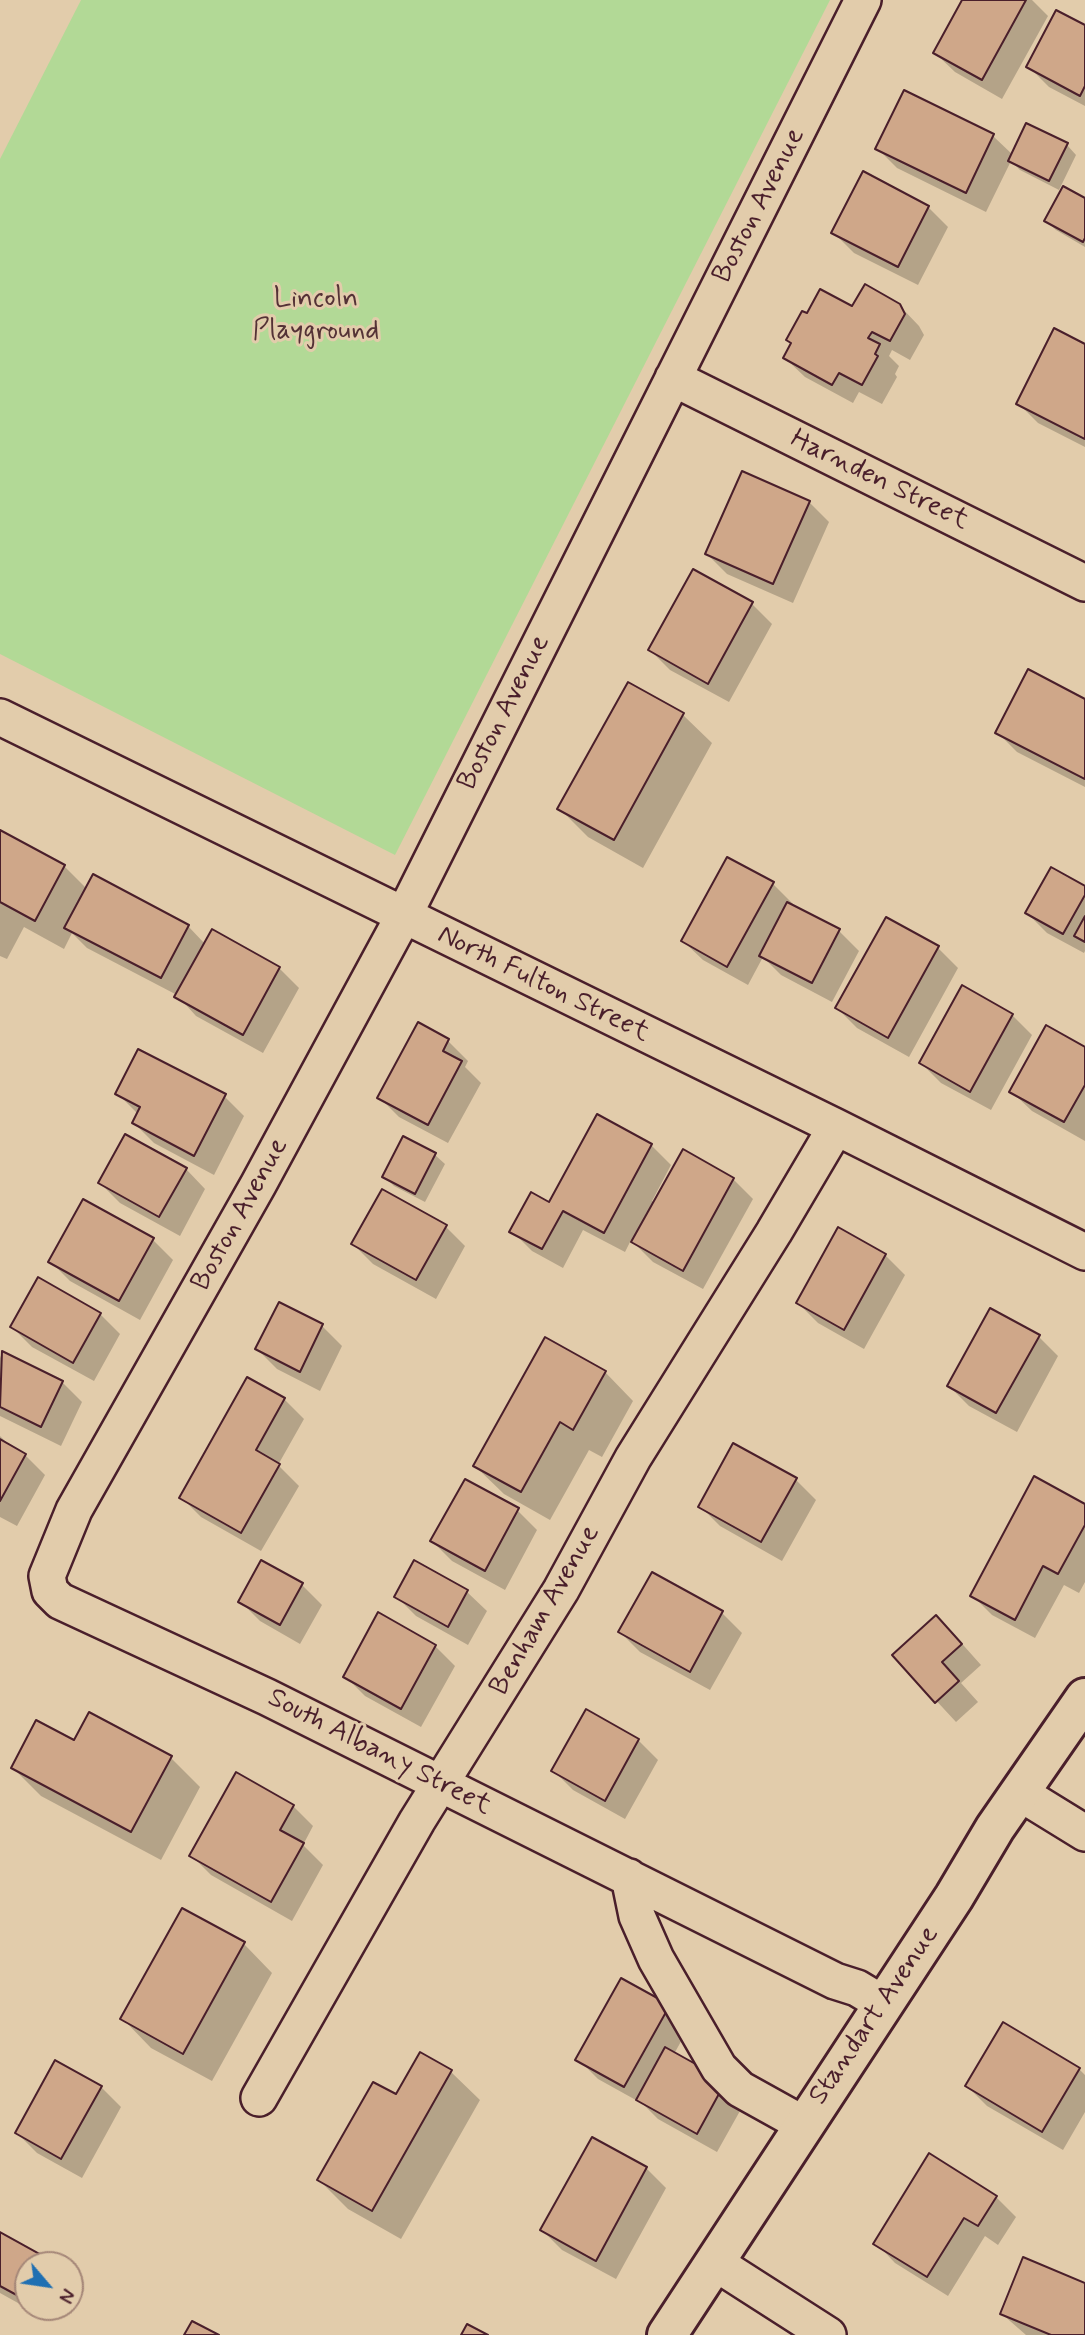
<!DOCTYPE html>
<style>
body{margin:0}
#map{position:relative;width:1085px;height:2335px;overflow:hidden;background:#e2ccab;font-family:Mynerve,sans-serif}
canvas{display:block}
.north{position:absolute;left:14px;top:2251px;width:70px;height:70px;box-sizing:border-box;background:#e2ccab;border:2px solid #a58778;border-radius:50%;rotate:119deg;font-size:19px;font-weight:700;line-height:28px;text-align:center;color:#4a1f2b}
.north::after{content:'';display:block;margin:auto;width:24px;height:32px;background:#1f6fb2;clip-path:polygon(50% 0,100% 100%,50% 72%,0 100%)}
</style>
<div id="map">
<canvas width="1085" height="2335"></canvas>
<div class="north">N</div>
</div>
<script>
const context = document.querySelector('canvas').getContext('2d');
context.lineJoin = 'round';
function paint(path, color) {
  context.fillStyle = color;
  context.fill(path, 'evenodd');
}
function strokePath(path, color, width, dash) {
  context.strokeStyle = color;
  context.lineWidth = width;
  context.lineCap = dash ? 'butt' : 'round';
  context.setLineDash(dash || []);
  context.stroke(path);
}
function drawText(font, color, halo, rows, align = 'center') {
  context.font = font + ' Mynerve,sans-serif';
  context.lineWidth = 6;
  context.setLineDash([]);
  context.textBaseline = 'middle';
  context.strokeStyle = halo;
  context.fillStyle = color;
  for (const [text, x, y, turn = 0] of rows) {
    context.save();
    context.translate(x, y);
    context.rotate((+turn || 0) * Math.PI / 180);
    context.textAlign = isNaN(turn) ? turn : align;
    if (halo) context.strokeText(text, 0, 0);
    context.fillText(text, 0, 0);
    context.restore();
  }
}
paint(new Path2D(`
 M81 0H830L395 855 0 654V159Z`), '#b2d996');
paint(new Path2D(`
 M964 0H1032L1048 16 1002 99 955 72 935 53Z
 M1085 27V106L1049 87 1029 67Z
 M905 92 993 136 1013 155 1067 145 1076 155 1059 190 1020 170 1011 161 986 212 897 168 877 148Z
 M1085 200V247L1056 230 1046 221Z
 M928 207 948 227 918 285 854 253 834 233Z
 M899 305 919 326 924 335 910 360 892 350 889 356 899 366 895 374 897 377 882 404 859 392 853 403 805 377 785 358 807 316 853 309Z
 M1085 346V447L1038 423 1018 403Z
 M809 502 829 522 793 603 727 574 707 554Z
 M694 571 752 604 772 624 729 702 670 670 650 650Z
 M628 684 683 715 712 743 643 868 588 837 559 808Z
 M1085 701V787L1017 752 997 732Z
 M0 832 64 866 87 889 188 926 205 944 212 931 279 968 299 988 263 1053 196 1016 177 995 87 948 72 933 64 949 24 927 7 959 0 956Z
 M773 884 793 904 791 906 839 931 859 951 832 1002 781 975 763 957 748 985 703 960 683 941Z
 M1085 888V951L1084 953 1047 933 1027 913Z
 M886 919 938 948 958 968 909 1057 857 1028 837 1008Z
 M962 988 1012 1015 1032 1035 991 1110 941 1083 921 1063Z
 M419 1025 448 1041 468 1061 465 1067 481 1083 448 1143 399 1117 379 1097Z
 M1085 1049V1141L1032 1111 1012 1092Z
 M117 1093 224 1096 244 1116 214 1175 154 1143 134 1123 137 1113Z
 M404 1138 435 1155 445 1164 425 1202 394 1186 384 1176Z
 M651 1145 671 1165 652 1201 655 1203 733 1179 753 1199 703 1289 653 1262 631 1240 625 1252 583 1230 563 1268 532 1251 512 1231Z
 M186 1169 205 1189 180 1236 120 1203 100 1183Z
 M83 1201 153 1240 173 1260 140 1320 70 1281 50 1261Z
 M445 1226 465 1246 436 1299 373 1264 353 1244Z
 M885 1255 905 1275 864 1349 818 1323 798 1303Z
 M100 1314 120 1334 94 1381 32 1347 12 1327Z
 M322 1326 342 1346 320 1391 277 1369 257 1349Z
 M1038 1336 1058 1356 1017 1432 969 1406 949 1386Z
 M2 1353 62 1382 82 1402 61 1446 0 1416V1358Z
 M605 1372 633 1401 602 1457 589 1450 550 1520 504 1494 475 1466Z
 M284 1399 304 1419 278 1465 299 1486 261 1551 201 1517 181 1497Z
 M0 1436 11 1447 25 1455 45 1475 17 1526 0 1517Z
 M796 1480 816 1500 782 1561 720 1526 700 1506Z
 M1085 1506V1582L1079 1593 1064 1585 1035 1638 992 1615 972 1595Z
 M517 1510 537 1530 505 1590 452 1561 432 1541Z
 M302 1585 322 1605 300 1644 260 1621 240 1601Z
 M467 1592 487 1611 468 1645 416 1616 396 1596Z
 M722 1613 742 1633 710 1690 640 1652 620 1632Z
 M956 1637 981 1665 961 1683 978 1702 956 1722 894 1655Z
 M435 1646 455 1666 421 1727 365 1696 345 1676Z
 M638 1740 658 1760 625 1819 573 1790 554 1771Z
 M75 1743 171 1758 200 1787 161 1860 41 1796 13 1768Z
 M293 1806 313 1826 303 1845 323 1865 292 1921 211 1875 191 1855Z
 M244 1944 272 1973 212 2081 151 2048 123 2019Z
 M621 1981 689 2027 674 2054 745 2102 717 2152 658 2119 643 2104 598 2079 578 2059Z
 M1079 2069 1085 2075V2112L1063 2150 987 2106 967 2086Z
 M451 2072 480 2100 401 2239 348 2209 319 2180 396 2096Z
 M101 2087 121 2107 82 2178 37 2153 17 2133Z
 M930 2156 996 2197 1016 2217 998 2245 985 2236 948 2296 895 2263 876 2243Z
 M646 2168 666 2188 616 2279 562 2250 542 2230Z
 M0 2234 46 2259 52 2265H28V2307H51L45 2318 0 2293Z
 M1085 2284V2335H1026L1002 2314Z`), '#0003');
const building = new Path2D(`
 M962 0H1026L982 80 933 53Z
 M1056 10 1085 25V86L1080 96 1026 67Z
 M904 90 994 134 966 193 875 149Z
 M1026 123 1068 143 1049 181 1008 161Z
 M863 171 929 206 898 267 831 233Z
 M1063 186 1085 198V238L1083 242 1044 221Z
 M865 284 900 304 905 314 890 341 872 332 868 338 880 344 875 354 878 356 862 385 839 373 832 385 783 358 791 343 786 340 802 311 807 313 820 289 852 306Z
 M1054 328 1085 344V439L1016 404Z
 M742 471 810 501 773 584 705 554Z
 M693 569 753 602 708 684 648 650Z
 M1028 669 1085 699V779L995 733Z
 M628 682 684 713 614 840 557 809Z
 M0 830 65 865 35 921 0 902Z
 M727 857 774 882 727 967 681 941Z
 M1051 867 1085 886V895L1063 934 1025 913Z
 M93 874 189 925 161 978 64 928Z
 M787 902 840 929 812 983 759 956Z
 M1085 916V942L1074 936Z
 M886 917 939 946 888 1038 835 1008Z
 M212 929 280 967 243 1035 174 997Z
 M962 985 1013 1014 970 1092 919 1063Z
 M418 1022 449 1039 443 1051 462 1061 428 1125 377 1098Z
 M1046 1025 1085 1047V1085L1064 1122 1009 1092Z
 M138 1049 226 1094 194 1156 132 1123 140 1107 115 1094Z
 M597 1114 652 1144 604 1233 563 1211 542 1249 509 1232 531 1192 549 1202Z
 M125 1134 187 1168 159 1217 98 1183Z
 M403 1136 436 1153 415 1194 382 1177Z
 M683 1149 734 1178 683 1271 631 1242Z
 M382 1189 447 1225 416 1280 351 1244Z
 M83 1199 154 1238 119 1301 48 1262Z
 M838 1227 886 1254 844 1330 796 1303Z
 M38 1277 101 1313 73 1363 10 1327Z
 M279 1302 323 1324 300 1372 255 1349Z
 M990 1308 1040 1335 996 1413 947 1386Z
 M545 1337 606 1371 573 1430 560 1422 521 1492 473 1466Z
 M2 1351 63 1381 41 1427 0 1407Z
 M247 1377 285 1398 256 1450 280 1464 241 1533 179 1498Z
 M0 1439 26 1454 0 1501Z
 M733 1443 797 1478 761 1542 698 1507Z
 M1034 1476 1085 1504V1525L1058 1574 1043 1566 1015 1620 970 1596Z
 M465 1479 519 1508 485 1571 430 1541Z
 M261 1560 303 1583 280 1625 238 1602Z
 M414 1560 468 1590 448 1627 394 1597Z
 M652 1572 723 1611 690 1672 618 1632Z
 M378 1612 436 1645 401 1709 343 1677Z
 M936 1615 962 1644 942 1662 959 1681 935 1703 892 1655Z
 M586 1709 639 1739 605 1801 551 1771Z
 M89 1712 172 1756 131 1832 11 1768 36 1720 74 1740Z
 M236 1772 294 1805 280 1830 304 1843 271 1902 189 1856Z
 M182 1908 245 1942 183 2054 120 2019Z
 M621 1978 670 2005 624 2087 575 2060Z
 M1003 2022 1080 2068 1042 2132 965 2086Z
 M665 2047 726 2081 697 2134 636 2100Z
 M420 2052 452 2070 372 2211 317 2180 373 2082 396 2094Z
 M55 2060 102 2086 61 2159 15 2133Z
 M592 2137 647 2167 596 2261 540 2230Z
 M929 2153 997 2196 978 2226 964 2218 927 2277 873 2244Z
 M0 2232 47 2258 43 2265H28V2293L24 2299 0 2286Z
 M1023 2257 1085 2283V2335H1051L1000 2314Z
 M192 2321 219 2335H184Z
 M467 2324 488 2335H461Z`);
paint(building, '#cfa789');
strokePath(building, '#4a1f2b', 2);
const minor = new Path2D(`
 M863 0 403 917 258 1185 74 1510 47 1576 50 1591 60 1601 267 1697 835 1981 857 1988 882 2003
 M673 378 1085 583
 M0 717 836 1127 1085 1252
 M1020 1793 1085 1833
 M629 1877 637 1916 656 1959 719 2068 740 2089 803 2124
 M259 2098 417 1821 561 1590 633 1458 774 1232 836 1127
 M714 2262 828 2335`);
const tertiary = new Path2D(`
 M667 2335 954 1897 995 1828 1085 1698`);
strokePath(minor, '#4a1f2b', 40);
strokePath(tertiary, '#4a1f2b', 44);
strokePath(minor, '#e2ccab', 35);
strokePath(tertiary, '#e2ccab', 38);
drawText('28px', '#4a1f2b', '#e2ccab', [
 ["Boston Avenue",760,206,-63],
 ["Harnden Street",879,481,26],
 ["Boston Avenue",505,713,-63],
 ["North Fulton Street",543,985,26],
 ["Boston Avenue",241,1215,-61],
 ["Benham Avenue",546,1611,-60],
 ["South Albany Street",379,1753,27],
 ["Standart Avenue",875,2016,-56]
]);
drawText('28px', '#543236', '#e2ccab', [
 ["Lincoln",316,300],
 ["Playground",316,332]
]);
</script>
